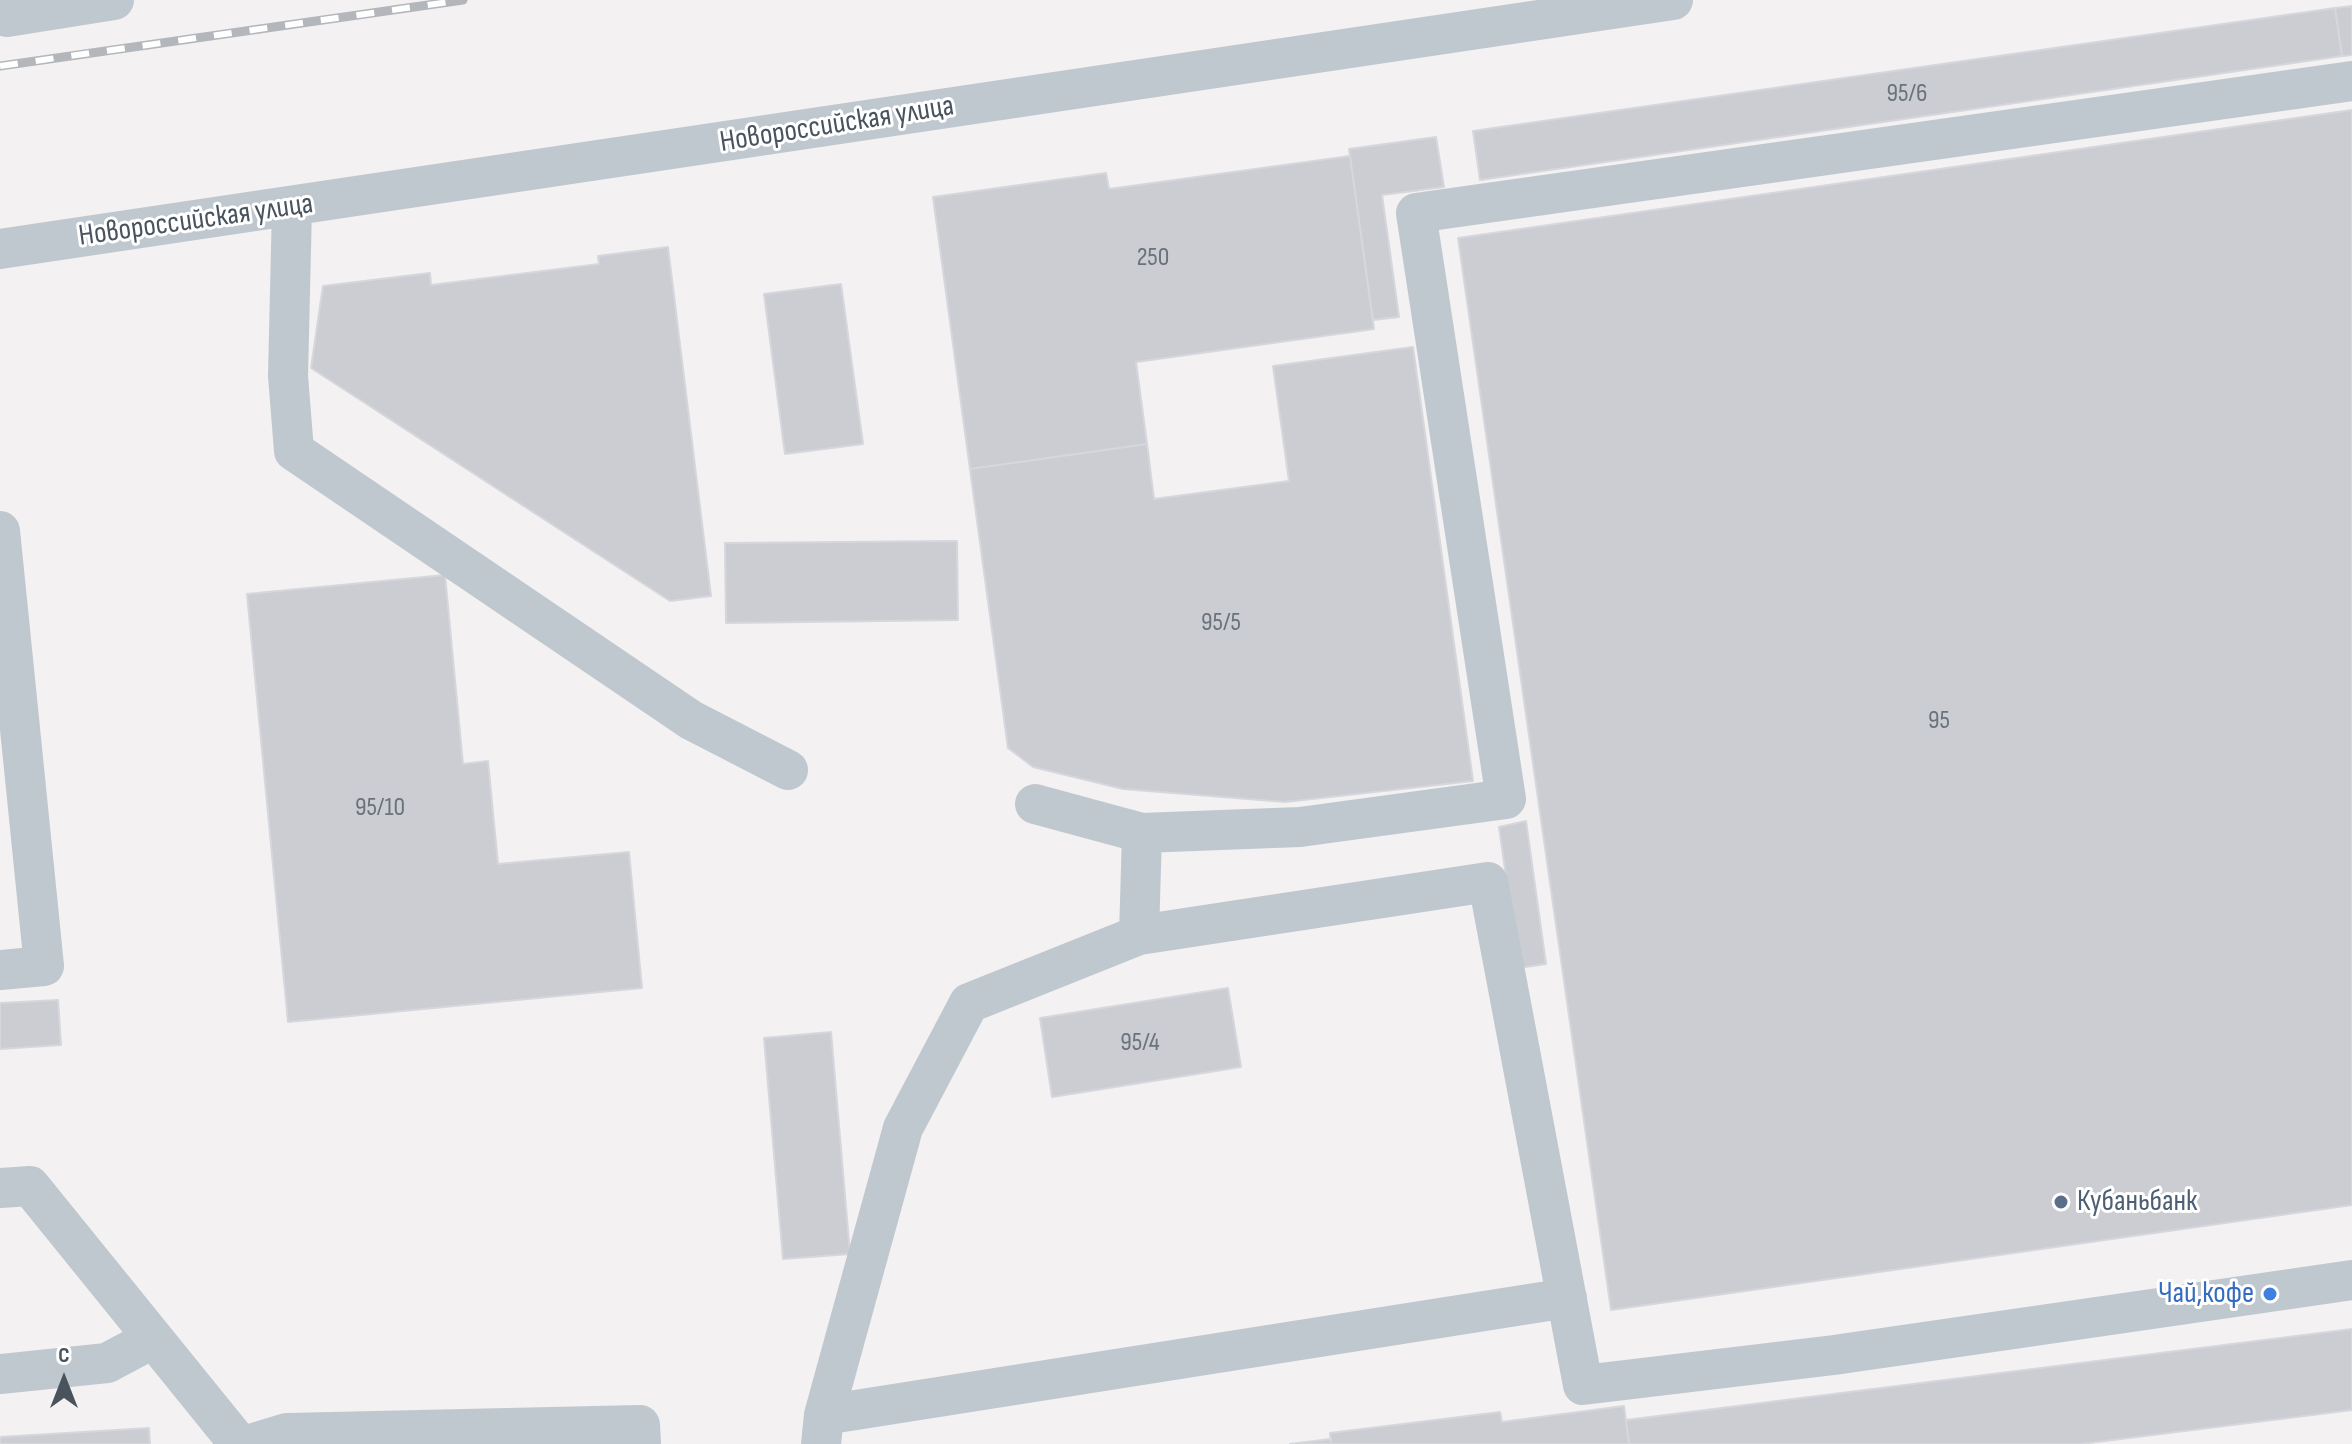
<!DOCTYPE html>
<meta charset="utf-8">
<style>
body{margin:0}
#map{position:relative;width:2352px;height:1444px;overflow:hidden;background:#f3f1f1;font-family:"Sofia Sans Condensed",sans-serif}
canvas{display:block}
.north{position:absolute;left:24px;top:1340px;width:80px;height:80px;-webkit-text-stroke:6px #fff;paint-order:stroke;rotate:0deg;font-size:22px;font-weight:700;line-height:32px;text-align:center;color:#49535e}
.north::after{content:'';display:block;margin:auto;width:28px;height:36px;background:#49535e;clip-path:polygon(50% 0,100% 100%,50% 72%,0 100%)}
</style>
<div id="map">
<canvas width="2352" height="1444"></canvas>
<div class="north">С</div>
</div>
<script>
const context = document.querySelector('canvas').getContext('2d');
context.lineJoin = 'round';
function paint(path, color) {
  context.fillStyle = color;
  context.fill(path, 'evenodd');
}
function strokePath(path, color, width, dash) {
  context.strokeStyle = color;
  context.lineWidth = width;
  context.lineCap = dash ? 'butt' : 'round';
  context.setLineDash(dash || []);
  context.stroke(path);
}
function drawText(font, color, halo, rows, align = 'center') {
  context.font = font + ' "Sofia Sans Condensed",sans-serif';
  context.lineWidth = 6;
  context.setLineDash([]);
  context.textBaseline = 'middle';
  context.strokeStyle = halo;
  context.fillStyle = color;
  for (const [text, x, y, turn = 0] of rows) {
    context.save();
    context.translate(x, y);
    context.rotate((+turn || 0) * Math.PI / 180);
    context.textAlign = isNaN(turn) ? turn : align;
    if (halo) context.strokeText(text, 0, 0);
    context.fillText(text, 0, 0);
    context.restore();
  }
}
const building = new Path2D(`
 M2352 6V55L2342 56 2335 8Z
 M2335 8 2342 56 1480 180 1473 131Z
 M2352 110V1205L1611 1310 1458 238Z
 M1436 137 1444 187 1382 195 1399 317 1373 320 1349 149Z
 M1350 156 1374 329 1136 362 1147 444 970 469 933 197 1106 173 1109 189Z
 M668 247 711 596 670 601 311 368 323 286 430 273 431 285 599 264 598 256Z
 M841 284 863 444 785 454 764 294Z
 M1413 347 1473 781 1285 802 1123 789 1033 767 1008 748 970 469 1147 444 1154 499 1289 481 1273 366Z
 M957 541 958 620 726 623 725 543Z
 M445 575 463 764 488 761 498 864 629 852 642 988 288 1022 247 594Z
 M1526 821 1546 964 1519 968 1499 827Z
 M1228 988 1241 1067 1052 1097 1040 1018Z
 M58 1000 61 1045 0 1049V1003Z
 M831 1032 850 1254 783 1259 764 1038Z
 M2352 1329V1410L2081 1444H1629L1626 1420Z
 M1624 1406 1629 1444H1331L1330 1433 1500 1412 1502 1422Z
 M149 1428 150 1444H0V1437Z
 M1331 1439V1444H1290Z`);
paint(building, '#cbcdd3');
strokePath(building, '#d5d7dc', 2);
strokePath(new Path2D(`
 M0 15 7 17 114 0
 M292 207 288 376 294 451 691 720 788 770
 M0 249 1673 0
 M0 531 44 966 0 970
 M1035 804 1142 833 1139 935 1488 882 1583 1385 1834 1355 2352 1280
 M1142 833 1300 827 1506 799 1416 213 2352 81
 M0 1188 30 1186 239 1444
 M0 1374 107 1363 152 1339
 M824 1415 1567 1298
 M251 1444 287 1433 640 1425 641 1444
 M821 1444 824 1415 903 1128 969 1003 1139 935`), '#bfc7cf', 40);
const rail = new Path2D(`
 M0 66 463 0`);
strokePath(rail, '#b3b6bb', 9);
strokePath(rail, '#fff', 6, [18]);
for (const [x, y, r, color] of [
 [2061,1202,8,"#5c6f8a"],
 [2270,1294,8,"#3f7fe0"]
]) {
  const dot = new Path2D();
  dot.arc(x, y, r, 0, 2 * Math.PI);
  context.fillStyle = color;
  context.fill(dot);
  strokePath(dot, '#fff', 3);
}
drawText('26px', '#6a727b', null, [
 ["95/6",1907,94],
 ["250",1153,258],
 ["95/5",1221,623],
 ["95",1939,721],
 ["95/10",380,808],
 ["95/4",1140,1043]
]);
drawText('30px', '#49535e', '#fff', [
 ["Новороссийская улица",837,125,-9],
 ["Новороссийская улица",196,221,-8]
]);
drawText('30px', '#4e5e75', '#fff', [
 ["Кубаньбанк",2077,1202]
], 'left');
drawText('30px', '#366cbe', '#fff', [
 ["Чай,кофе",2254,1294]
], 'right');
</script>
